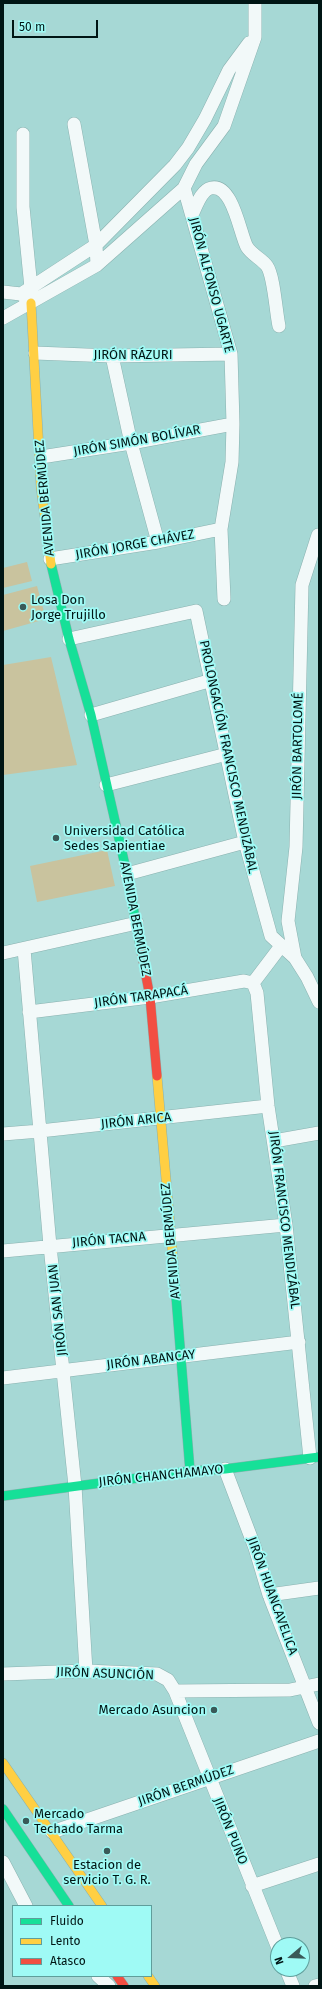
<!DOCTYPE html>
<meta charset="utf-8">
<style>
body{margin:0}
#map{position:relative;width:322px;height:1989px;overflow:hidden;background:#a6d8d5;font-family:"Fira Sans",sans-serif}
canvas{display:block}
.frame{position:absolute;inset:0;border:4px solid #001514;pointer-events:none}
.legend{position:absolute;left:12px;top:1905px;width:140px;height:72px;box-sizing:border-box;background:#9ffaf5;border:1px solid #5f9e9b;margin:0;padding:5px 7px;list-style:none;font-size:12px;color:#001514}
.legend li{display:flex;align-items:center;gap:8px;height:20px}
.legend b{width:20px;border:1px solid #5f9e9b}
.north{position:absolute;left:270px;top:1937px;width:40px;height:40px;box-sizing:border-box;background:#9ffaf5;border:1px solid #5f9e9b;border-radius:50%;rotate:251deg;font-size:11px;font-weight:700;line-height:16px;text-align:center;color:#001514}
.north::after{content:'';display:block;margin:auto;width:14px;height:18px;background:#3a5958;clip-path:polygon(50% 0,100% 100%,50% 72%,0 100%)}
.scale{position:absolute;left:12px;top:20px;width:86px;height:18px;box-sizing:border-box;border:2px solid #001514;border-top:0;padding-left:5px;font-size:12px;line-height:14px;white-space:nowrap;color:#001514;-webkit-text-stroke:3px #9ffaf5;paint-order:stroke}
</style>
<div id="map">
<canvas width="322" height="1989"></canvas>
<div class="frame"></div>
<ul class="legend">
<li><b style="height:5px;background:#16e098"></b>Fluido</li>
<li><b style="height:5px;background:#ffcf43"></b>Lento</li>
<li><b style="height:5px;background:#f24e42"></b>Atasco</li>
</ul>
<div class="north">N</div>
<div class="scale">50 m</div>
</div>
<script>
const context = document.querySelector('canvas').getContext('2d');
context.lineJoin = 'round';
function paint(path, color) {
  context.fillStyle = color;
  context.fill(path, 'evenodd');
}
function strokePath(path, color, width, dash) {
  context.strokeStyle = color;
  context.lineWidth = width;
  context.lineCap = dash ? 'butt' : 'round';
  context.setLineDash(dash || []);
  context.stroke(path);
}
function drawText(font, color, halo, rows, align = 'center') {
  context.font = font + ' "Fira Sans",sans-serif';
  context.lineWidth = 3.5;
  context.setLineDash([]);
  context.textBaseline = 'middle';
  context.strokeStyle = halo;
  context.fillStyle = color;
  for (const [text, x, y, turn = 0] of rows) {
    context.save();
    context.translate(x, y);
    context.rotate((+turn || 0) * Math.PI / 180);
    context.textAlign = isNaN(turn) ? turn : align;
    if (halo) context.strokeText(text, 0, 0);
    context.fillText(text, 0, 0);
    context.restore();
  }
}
paint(new Path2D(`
 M27 562 32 581 3 588V568Z
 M37 586 46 619 3 631V595Z
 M51 657 77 765 3 775V665Z
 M107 850 115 886 37 902 30 866Z`), '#c9c39e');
const street = new Path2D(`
 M23 134V207L31 288
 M184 188 231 354 233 424 232 462 221 529 224 599
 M192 215C196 207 201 190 211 188 233 183 240 235 247 247 252 255 262 259 267 266 274 276 276 313 279 326
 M97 265 96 245 175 165 188 148 205 119 229 70 249 43
 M3 292 21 294 27 300
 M21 294 96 245 74 124
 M3 318 97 265 184 188 196 164 224 126 255 37V3
 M35 353 112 356 231 354
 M112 356 131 443 158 542
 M41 457 131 443 233 424
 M50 559 158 542 221 529
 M69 639 196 611 245 842 271 936 295 958 307 977 319 1002
 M91 715 212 680
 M106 785 227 754
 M127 874 245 842
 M24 949 50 1246 75 1486 86 1671
 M3 953 137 923
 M295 958 288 921 296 847 302 585 318 535
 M253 983 257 993 268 1106 286 1225 310 1458
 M253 983 281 946
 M29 1012 150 997 244 981 253 983
 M3 1134 40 1131 268 1106
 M274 1141 319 1133
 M3 1251 286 1225
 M3 1378 299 1342
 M225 1469 255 1548 269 1595 319 1723
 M269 1595 319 1588
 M3 1674 86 1671 157 1674 168 1680 175 1691 290 1690 319 1684
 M175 1691 278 1948
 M52 1832 319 1741
 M3 1862 26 1906
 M252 1886 319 1864
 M286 1969 293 1986
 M98 1976 109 1986
 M315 1986 319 1985`);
const fast = new Path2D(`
 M51 564 69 639 91 715 127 874 141 950
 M173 1259 190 1471
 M3 1496 190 1471 225 1469 319 1457
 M3 1809 69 1906`);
const slow = new Path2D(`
 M31 303 41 488 51 564
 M157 1076 173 1259
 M3 1763 102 1906
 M148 1976 155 1986`);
const jam = new Path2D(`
 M141 950 150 997 157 1076
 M117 1976 124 1986`);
strokePath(street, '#89b1af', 14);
strokePath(fast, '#89b1af', 10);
strokePath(slow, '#89b1af', 10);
strokePath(jam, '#89b1af', 10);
strokePath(street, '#f2f9f9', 13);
strokePath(fast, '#16e098', 9);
strokePath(slow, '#ffcf43', 9);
strokePath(jam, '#f24e42', 9);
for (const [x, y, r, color] of [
 [23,607,4,"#3a5958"],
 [56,838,4,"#3a5958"],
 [214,1710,4,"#3a5958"],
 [26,1821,4,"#3a5958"],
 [107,1851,4,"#3a5958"]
]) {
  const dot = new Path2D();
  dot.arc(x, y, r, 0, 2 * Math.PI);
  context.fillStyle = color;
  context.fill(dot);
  strokePath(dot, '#9ffaf5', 1.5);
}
drawText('13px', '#001514', '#9ffaf5', [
 ["JIRÓN ALFONSO UGARTE",211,285,75],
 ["JIRÓN RÁZURI",133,355],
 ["JIRÓN SIMÓN BOLÍVAR",137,441,-10],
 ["AVENIDA BERMÚDEZ",45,498,-95],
 ["JIRÓN JORGE CHÁVEZ",135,545,-10],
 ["JIRÓN BARTOLOMÉ",298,746,-89],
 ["PROLONGACIÓN FRANCISCO MENDIZÁBAL",228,757,78],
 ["AVENIDA BERMÚDEZ",135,919,79],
 ["JIRÓN TARAPACÁ",141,997,-8],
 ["JIRÓN ARICA",136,1121,-6],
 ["JIRÓN FRANCISCO MENDIZÁBAL",284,1220,83],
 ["JIRÓN TACNA",109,1240,-5],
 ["AVENIDA BERMÚDEZ",171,1241,-95],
 ["JIRÓN SAN JUAN",58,1310,-96],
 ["JIRÓN ABANCAY",151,1360,-7],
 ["JIRÓN CHANCHAMAYO",161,1476,-6],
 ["JIRÓN HUANCAVELICA",272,1596,70],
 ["JIRÓN ASUNCIÓN",105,1674,2],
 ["JIRÓN BERMÚDEZ",186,1786,-19],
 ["JIRÓN PUNO",230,1831,68]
]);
drawText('13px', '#001514', '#9ffaf5', [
 ["Losa Don",31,600],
 ["Jorge Trujillo",31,615],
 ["Universidad Católica",64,831],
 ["Sedes Sapientiae",64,846],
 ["Mercado Asuncion",206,1710,"right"],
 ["Mercado",34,1814],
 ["Techado Tarma",34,1829],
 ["Estacion de",107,1865,"center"],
 ["servicio T. G. R.",107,1880,"center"]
], 'left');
</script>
